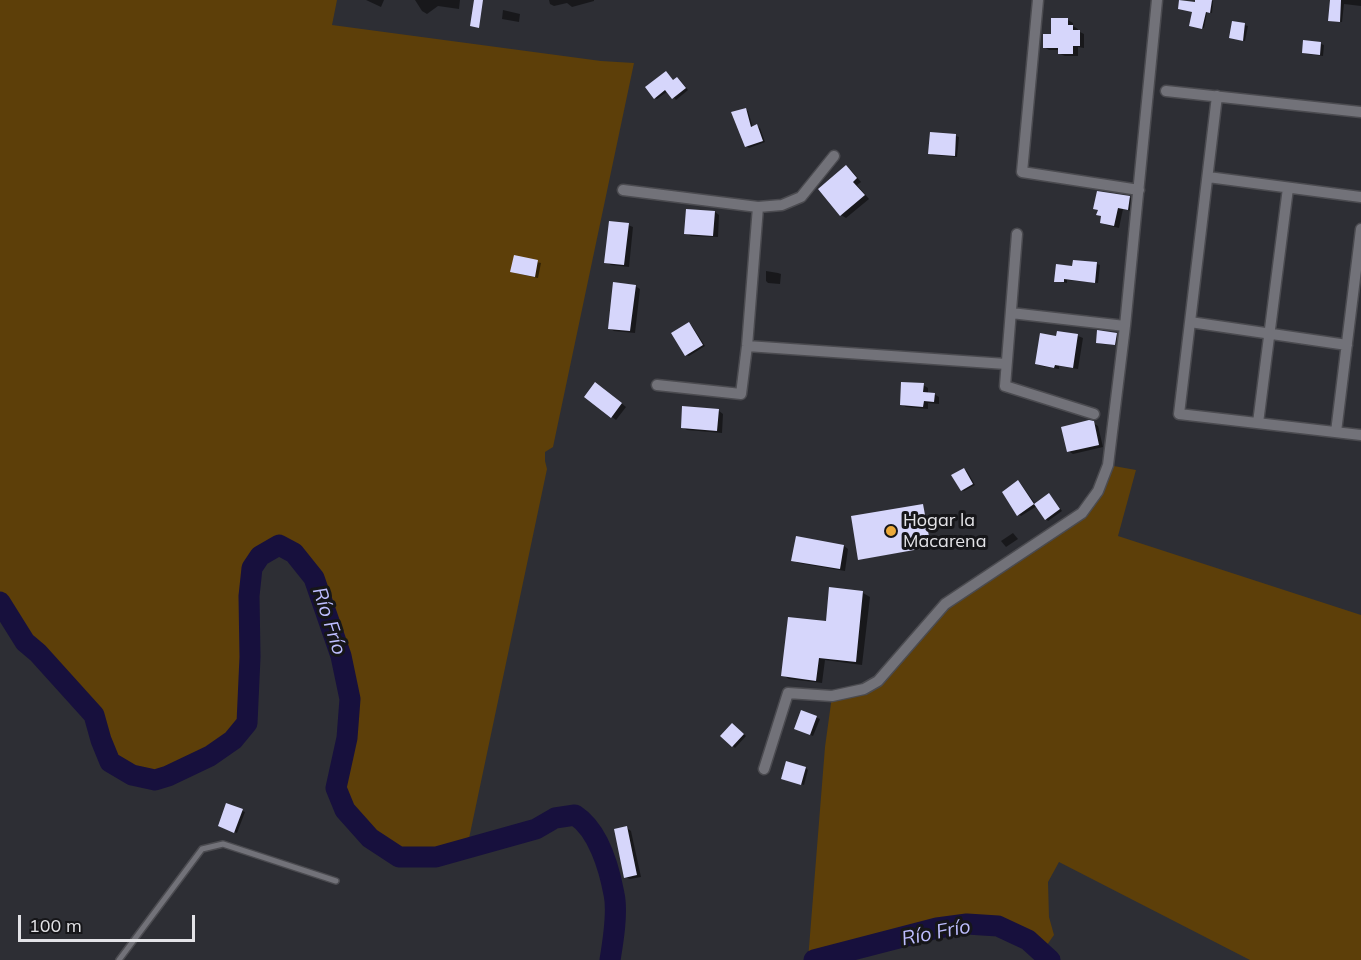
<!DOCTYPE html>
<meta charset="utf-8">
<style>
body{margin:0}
#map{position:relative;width:1361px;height:960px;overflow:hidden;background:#2d2e34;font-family:Mulish,sans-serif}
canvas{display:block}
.scale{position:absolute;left:18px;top:915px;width:177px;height:27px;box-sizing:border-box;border:3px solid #e3e3e7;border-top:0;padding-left:8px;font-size:18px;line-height:21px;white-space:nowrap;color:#e3e3e7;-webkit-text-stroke:4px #161619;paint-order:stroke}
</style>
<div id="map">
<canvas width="1361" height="960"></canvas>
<div class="scale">100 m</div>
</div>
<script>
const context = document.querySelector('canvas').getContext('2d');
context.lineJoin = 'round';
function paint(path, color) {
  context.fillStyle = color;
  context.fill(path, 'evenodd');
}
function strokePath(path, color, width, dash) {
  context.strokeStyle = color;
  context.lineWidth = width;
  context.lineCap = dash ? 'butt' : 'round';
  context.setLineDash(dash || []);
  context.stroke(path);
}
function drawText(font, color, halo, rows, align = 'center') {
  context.font = font + ' Mulish,sans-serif';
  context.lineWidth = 6;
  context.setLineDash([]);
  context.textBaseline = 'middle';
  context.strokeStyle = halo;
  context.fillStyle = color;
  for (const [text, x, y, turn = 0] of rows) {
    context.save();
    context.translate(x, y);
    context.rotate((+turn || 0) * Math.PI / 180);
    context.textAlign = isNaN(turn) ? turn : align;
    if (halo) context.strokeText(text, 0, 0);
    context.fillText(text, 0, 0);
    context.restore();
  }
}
paint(new Path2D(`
 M0 0H337L332 25 601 61 634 63 553 447 545 452V461L547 469 467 848 436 857H399L370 838 345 810 336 788 347 738 350 699 341 656 314 578 294 553 279 545 260 556 252 568 249 596 250 657 247 723 233 740 210 756 168 776 155 780 132 775 110 762 101 740 94 714 38 653 25 642 0 602Z
 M1108 465 1136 470 1118 536 1361 615V960H1250L1059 862 1048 882 1049 917 1054 935 1042 952 1028 940 998 926 967 924 937 928 843 953 814 960H808L825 747 832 696 864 689 945 604 1082 513Z`), '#5d3f09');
paint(new Path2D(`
 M366 0H384L381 7Z
 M415 0H460L459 9 438 6 427 14 422 11Z
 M549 0H594V1L572 7 567 3 554 6 550 4Z
 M1197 0 1213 1 1212 13 1207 12 1204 28 1193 26Z
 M1331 0H1361V6L1344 4 1342 22 1332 21 1329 20Z
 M503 10 520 14 519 22 502 19Z
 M1068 20 1073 23V26L1078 29V31L1084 34V48L1078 47V56H1065L1060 54V50H1049L1044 47 1053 36Z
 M1233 22 1248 26 1245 41 1231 38Z
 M1321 44 1324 45 1323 56 1306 54 1303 53Z
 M666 73 674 81 677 79 680 80 688 90 676 100 668 91 657 99 655 98Z
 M745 109 748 111 753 128 757 126 760 128 765 142 749 148 746 146Z
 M931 134 956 136 959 137 957 157 932 155 930 153Z
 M846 167 851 170 861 182 857 185 869 199 846 218 841 215 820 190Z
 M1130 198 1134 200 1132 211 1123 209 1119 228 1106 225 1102 222Z
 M715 212 719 215 718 237 691 236 686 233Z
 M628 225 633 227 629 267 611 265 606 262Z
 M515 257 541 263 538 278 515 273Z
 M1097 264 1100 265 1098 283 1067 280V283L1055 281 1073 267Z
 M766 271 778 273 781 274 780 284 768 283 766 281Z
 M635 286 640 289 635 333 614 331 609 328Z
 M689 324 692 326 705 346 689 356 686 355Z
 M1058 332 1078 336 1083 338 1078 369 1059 366V369L1041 366 1037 364 1057 337Z
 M1116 334 1119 336 1118 345 1101 344 1098 343Z
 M923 385 928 388V394H934L939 397V404L928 403V409L906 407 901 404Z
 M600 386 626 407 616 420 612 417Z
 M719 411 723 414 722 433 687 430 682 427Z
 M1093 423 1098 426 1103 447 1073 454 1068 451Z
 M964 469 967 471 975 485 964 491 962 490Z
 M1019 482 1021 484 1036 505 1049 495 1051 496 1062 511 1048 521 1046 519 1037 506 1021 516 1018 514Z
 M923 505 931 547 861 559Z
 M1013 533 1018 539 1006 547 1001 541Z
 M844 546 848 549 845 571 798 563 793 560Z
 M831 589 863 593 870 597 862 665 825 660 822 683 789 679 783 675 827 623Z
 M802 712 820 719 813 736 799 730Z
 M736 727 746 736 735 748 733 746Z
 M806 768 808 770 804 785 786 780Z
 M227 805 245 812 237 833 222 827Z
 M627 828 631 831 641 877 630 879 625 877Z`), '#0007');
strokePath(new Path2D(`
 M0 602 25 642 38 653 94 715 101 740 110 762 132 775 155 780 168 776 210 756 233 740 247 723 250 657 249 596 252 568 260 556 279 545 294 553 314 578 341 656 350 699 347 738 336 788 345 810 370 838 399 857H436L536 829 555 818 575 815C598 830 609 867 614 894 618 912 613 942 610 960
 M814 960 937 928 967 924 998 926 1028 940 1050 960`), '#17103d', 21);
paint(new Path2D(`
 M474 0H483L479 28 470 26Z
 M1179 0 1195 2V0H1212L1210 13 1206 12 1202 29 1189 26 1192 12 1178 9Z
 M1330 0H1341L1340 22 1328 21Z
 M1051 18H1068V25H1073V30H1080V46H1073V54H1058V48H1043V34H1051Z
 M1232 21 1245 23 1243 41 1229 38Z
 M1303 40 1321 42 1320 55 1302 53Z
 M666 71 673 80 677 77 686 88 672 99 665 90 654 99 645 87Z
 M746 108 751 127 757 124 763 141 745 147 731 112Z
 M930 132 956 134 955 156 928 154Z
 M846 165 857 178 853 182 865 195 840 216 818 189Z
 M1097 191 1130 196 1128 210 1118 208 1114 226 1100 223 1101 216 1096 215 1098 210 1093 209Z
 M686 209 715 211 713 236 684 234Z
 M609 221 629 223 624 265 604 263Z
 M514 255 538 260 535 277 510 272Z
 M1073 260 1097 262 1095 283 1064 279V282H1054L1056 264 1072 266Z
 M613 282 636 285 630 331 608 329Z
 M689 322 703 345 685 356 671 333Z
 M1097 330 1117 333 1115 345 1096 343Z
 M1057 331 1078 334 1073 368 1055 365 1054 368 1035 364 1040 333 1056 336Z
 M595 382 622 403 611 418 584 397Z
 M901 382 924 383 923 392 935 393 934 402 924 401 923 407 900 405Z
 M682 406 719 409 717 431 681 428Z
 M1089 420 1094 421 1099 445 1067 452 1061 427Z
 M964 468 973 484 961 491 951 475Z
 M1018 480 1034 504 1017 516 1002 492Z
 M1049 493 1060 509 1045 520 1034 504Z
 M923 504 931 547 858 560 851 516Z
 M796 536 844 545 840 569 791 561Z
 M829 587 863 591 856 662 819 658 816 681 781 676 788 617 826 621Z
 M801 710 817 716 810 735 794 729Z
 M732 723 744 734 732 747 720 736Z
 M786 761 806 767 801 785 781 779Z
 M226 803 243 809 234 833 218 826Z
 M627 826 637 875 624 878 614 829Z`), '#d6d6fb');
const service = new Path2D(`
 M119 960 202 849 223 844 336 881`);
const minor = new Path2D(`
 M1038 0 1022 172 1139 190
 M1166 91 1361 112
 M1217 96 1179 414 1361 435
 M1208 177 1361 197
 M623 190 758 207 782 205 801 197 834 156
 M1017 234 1005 386 1094 414
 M1011 313 1125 326
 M1190 322 1347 345
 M747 346 1006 364
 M657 385 741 394 747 346 758 207
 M1258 423 1288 188
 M1336 432 1361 229
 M764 769 788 693 832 696 864 689 878 681 945 604 1082 513 1098 491 1108 465 1125 326 1157 0`);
strokePath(service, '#4b4b50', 8);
strokePath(minor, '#4b4b50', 13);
strokePath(service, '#727279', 5);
strokePath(minor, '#727279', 10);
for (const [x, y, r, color] of [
 [891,531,6,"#eba93a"]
]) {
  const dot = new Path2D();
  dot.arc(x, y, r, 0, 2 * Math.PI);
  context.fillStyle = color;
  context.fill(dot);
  strokePath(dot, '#161619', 2);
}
drawText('18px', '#e3e3e7', '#161619', [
 ["Hogar la",903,521],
 ["Macarena",903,542]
], 'left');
drawText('italic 20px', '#bdbdfe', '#161619', [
 ["Río Frío",329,621,72],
 ["Río Frío",936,933,-11]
]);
</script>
